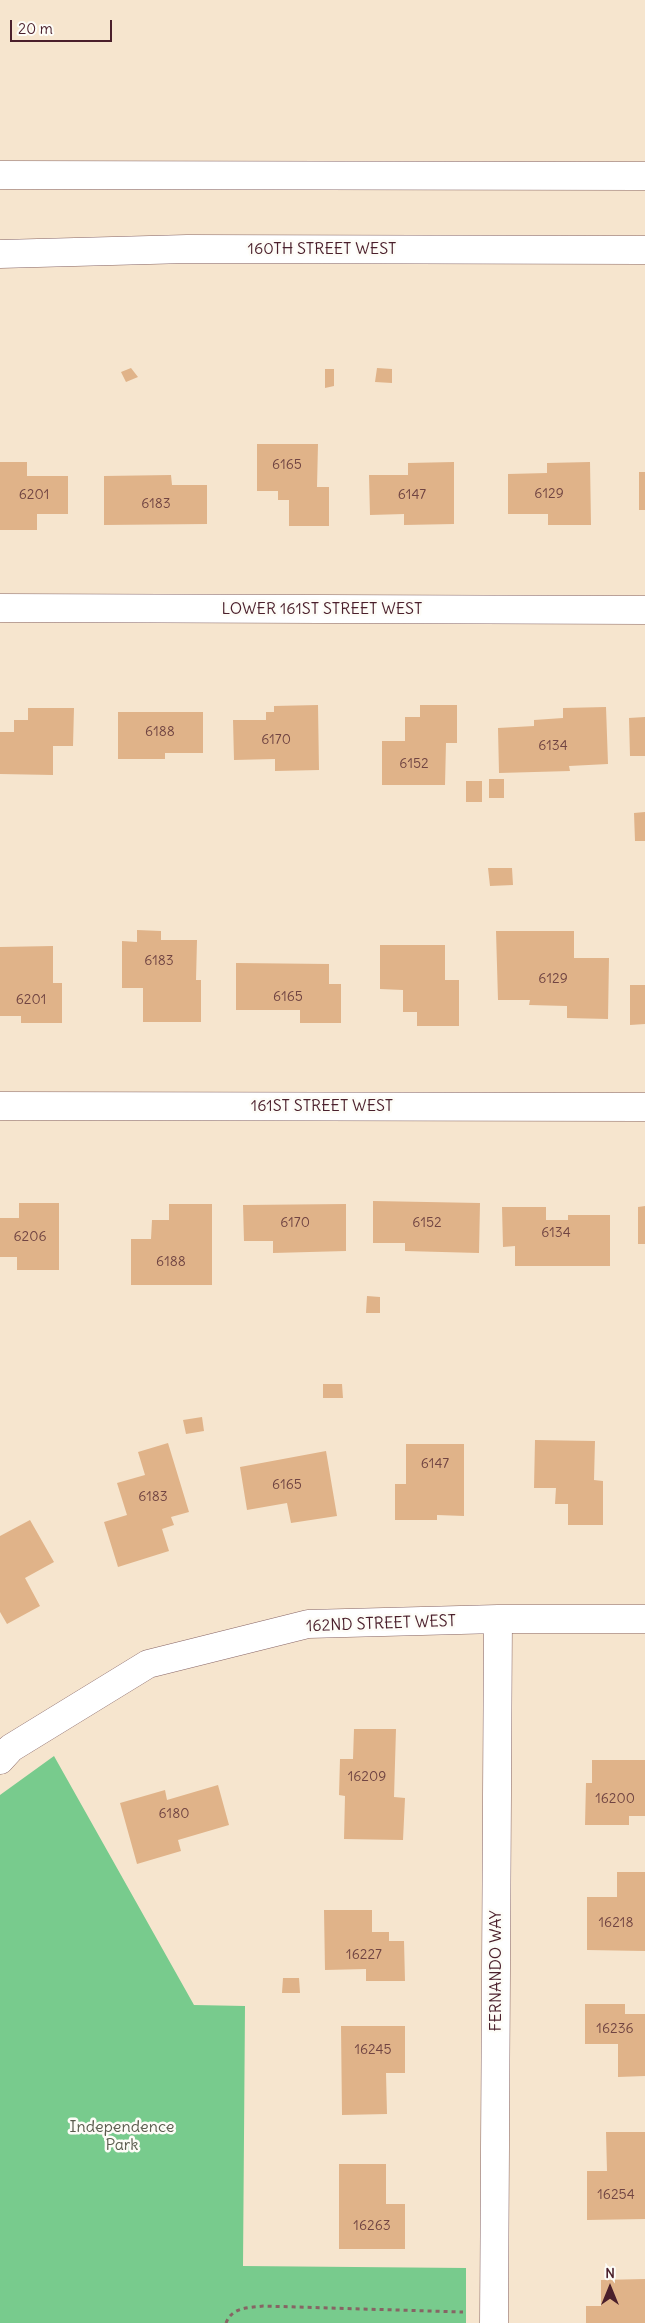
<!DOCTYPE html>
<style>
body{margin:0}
#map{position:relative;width:645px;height:2323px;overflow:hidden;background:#f6e5ce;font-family:Delius,sans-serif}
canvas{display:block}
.north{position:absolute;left:585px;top:2263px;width:50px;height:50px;-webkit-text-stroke:4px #fdfcf7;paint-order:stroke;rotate:0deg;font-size:14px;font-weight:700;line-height:20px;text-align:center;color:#4a1f2b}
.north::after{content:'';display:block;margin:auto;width:18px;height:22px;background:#4a1f2b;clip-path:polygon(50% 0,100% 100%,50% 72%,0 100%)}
.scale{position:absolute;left:10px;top:20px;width:102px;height:22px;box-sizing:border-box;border:2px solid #4a1f2b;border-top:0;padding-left:6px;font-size:15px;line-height:18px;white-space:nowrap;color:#4a1f2b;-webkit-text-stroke:4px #fdfcf7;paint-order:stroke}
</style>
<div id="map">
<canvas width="645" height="2323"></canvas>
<div class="north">N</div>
<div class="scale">20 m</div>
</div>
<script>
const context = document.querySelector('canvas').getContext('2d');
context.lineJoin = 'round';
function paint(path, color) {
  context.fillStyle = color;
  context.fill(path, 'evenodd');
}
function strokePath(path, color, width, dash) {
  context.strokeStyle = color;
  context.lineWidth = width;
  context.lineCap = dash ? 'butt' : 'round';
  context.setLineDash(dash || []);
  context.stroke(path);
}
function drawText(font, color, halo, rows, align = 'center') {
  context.font = font + ' Delius,sans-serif';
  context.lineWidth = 5;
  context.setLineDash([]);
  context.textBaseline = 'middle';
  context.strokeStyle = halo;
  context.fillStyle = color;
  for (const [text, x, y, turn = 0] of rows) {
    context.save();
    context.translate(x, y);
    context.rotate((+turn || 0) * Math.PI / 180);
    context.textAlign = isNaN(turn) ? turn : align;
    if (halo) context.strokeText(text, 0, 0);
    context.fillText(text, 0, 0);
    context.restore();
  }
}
paint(new Path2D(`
 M54 1756 194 2005 245 2006 243 2266 466 2268V2323H0V1795Z`), '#78cb8d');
paint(new Path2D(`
 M131 368 138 377 126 382 121 372Z
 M377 368 392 369V383L375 382Z
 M325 369H334V386L325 388Z
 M257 444H318L317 487H329V526H289V500H278V491H257Z
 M0 462H27V476H68V514H37V530H0Z
 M454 462V524L404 525V514L370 515 369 475H408V463Z
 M590 462 591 525H548V514H508V474L547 473V463Z
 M639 472H645V510H639Z
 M171 475 172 485H207V524L104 525V476Z
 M318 705 319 770 275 771V759L234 760 233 720H266V712H274V706Z
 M420 705H457V743H446L445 785H382V741H405V717H420Z
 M606 707 608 764 569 766 570 771 499 773 498 728 534 726V720L563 718V708Z
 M28 708H74L73 746H53V775L0 774V732H14V720H28Z
 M118 712H203V753H165V759H118Z
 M645 717V756H630L629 718Z
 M489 779H504V798H489Z
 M466 781H482V802H466Z
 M645 812V841H635L634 813Z
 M488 868H512L513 885 490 886Z
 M137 930 161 931V940H197L196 980H201V1022H143V988H122V941L137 942Z
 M496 931H574V958H609L608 1019 567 1018V1006L529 1005 530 1000H498Z
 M380 945H445V980H459V1026H417V1012H403V990L380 989Z
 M53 946V983H62V1023H21V1016H0V947Z
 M236 963 329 964V984H341V1023H300V1010H236Z
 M630 985H645V1024L630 1025Z
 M373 1201 480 1203 479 1253 405 1251V1243H373Z
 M19 1203H59V1270H17V1257H0V1218H19Z
 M169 1204H212V1285H131V1239H151L152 1220H169Z
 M346 1204V1251L273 1253V1241H244L243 1205Z
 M645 1206V1244H638V1207Z
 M502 1207H546V1220H568V1215H610V1266H515V1246L503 1247Z
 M367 1296 380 1297V1313H366Z
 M323 1384H342L343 1398H323Z
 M202 1417 204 1431 186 1434 183 1420Z
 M535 1440 595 1441 594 1480 603 1481V1525H568V1504H555L556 1488H534Z
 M168 1443 189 1512 171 1517 174 1525 162 1529 169 1551 118 1567 104 1522 127 1515 117 1483 145 1475 138 1452Z
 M406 1444H464V1516L437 1515V1520H395V1484H406Z
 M326 1451 337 1516 291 1523 287 1503 247 1510 240 1467Z
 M30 1520 54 1562 25 1578 40 1606 7 1624 0 1612V1536Z
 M354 1729H396L394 1797 405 1798 403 1840 344 1839 345 1796 339 1795 340 1759H353Z
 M592 1760H645V1816H629V1825H585L586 1783H592Z
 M218 1785 229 1825 178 1840 181 1851 137 1864 120 1803 165 1790 167 1800Z
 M617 1872H645V1951L587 1950V1897H617Z
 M324 1910H372V1932H389V1941H404L405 1981H366V1969L325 1970Z
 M283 1978H299L300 1993H282Z
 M585 2004H625V2014H645V2076L618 2077V2044H585Z
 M341 2026H405V2073H386L387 2114 342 2115Z
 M606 2132H645V2219L587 2220V2171H607Z
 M339 2164H386V2204H405V2249H339Z
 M645 2279V2323H586V2306H601V2280Z`), '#e0b389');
const street = new Path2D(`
 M0 608 645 610
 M0 1106 645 1107
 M0 1760 11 1748 148 1664 308 1624 498 1619H645
 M494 2323 498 1619`);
const secondary = new Path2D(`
 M0 175 645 176
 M0 254 187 249 645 250`);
strokePath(street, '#866464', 29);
strokePath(secondary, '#866464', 29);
strokePath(new Path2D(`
 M226 2323C232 2307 248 2308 263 2306L463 2312`), '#866464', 3, [4, 4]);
strokePath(street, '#fff', 28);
strokePath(secondary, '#fff', 28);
drawText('14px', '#704442', null, [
 ["6165",287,465],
 ["6129",549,494],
 ["6201",34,495],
 ["6147",412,495],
 ["6183",156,504],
 ["6188",160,732],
 ["6170",276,740],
 ["6134",553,746],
 ["6152",414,764],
 ["6183",159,961],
 ["6129",553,979],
 ["6165",288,997],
 ["6201",31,1000],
 ["6170",295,1223],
 ["6152",427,1223],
 ["6134",556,1233],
 ["6206",30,1237],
 ["6188",171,1262],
 ["6147",435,1464],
 ["6165",287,1485],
 ["6183",153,1497],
 ["16209",367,1777],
 ["16200",615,1799],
 ["6180",174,1814],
 ["16218",616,1923],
 ["16227",364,1955],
 ["16236",615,2029],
 ["16245",373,2050],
 ["16254",616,2195],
 ["16263",372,2226]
]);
drawText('16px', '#4a1f2b', '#fdfcf7', [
 ["160TH STREET WEST",322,249],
 ["LOWER 161ST STREET WEST",322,609],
 ["161ST STREET WEST",322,1106],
 ["162ND STREET WEST",381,1624,-2],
 ["FERNANDO WAY",496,1971,-90]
]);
drawText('16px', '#5a5b4d', '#fdfcf7', [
 ["Independence",122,2127],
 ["Park",122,2145]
]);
</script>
